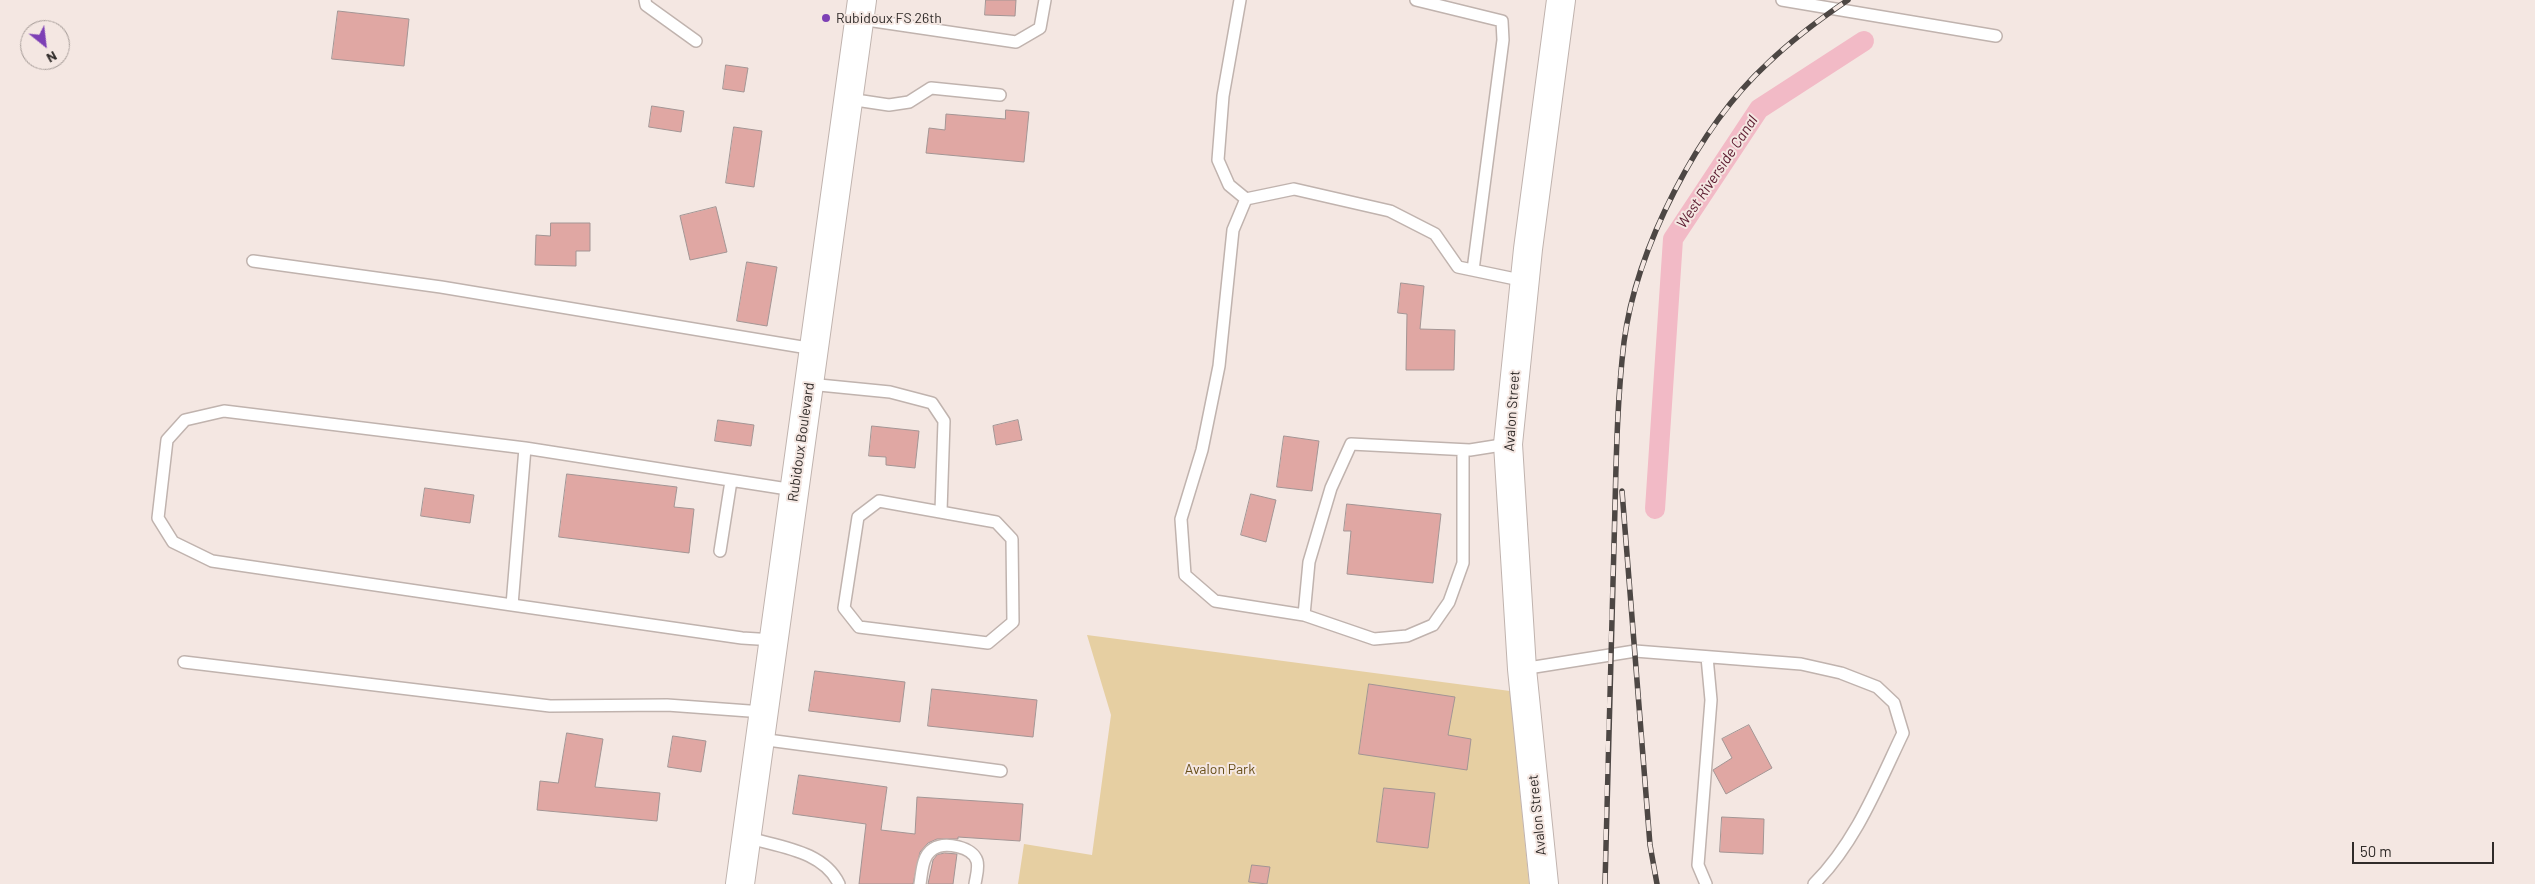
<!DOCTYPE html>
<style>
body{margin:0}
#map{position:relative;width:2535px;height:884px;overflow:hidden;background:#f4e7e2;font-family:Barlow,sans-serif}
canvas{display:block}
.north{position:absolute;left:20px;top:20px;width:50px;height:50px;box-sizing:border-box;background:#f4e7e2;border:1px solid #a69c98;border-radius:50%;rotate:151deg;font-size:14px;font-weight:700;line-height:20px;text-align:center;color:#302b29}
.north::after{content:'';display:block;margin:auto;width:18px;height:22px;background:#7d40b5;clip-path:polygon(50% 0,100% 100%,50% 72%,0 100%)}
.scale{position:absolute;left:2352px;top:842px;width:142px;height:22px;box-sizing:border-box;border:2px solid #302b29;border-top:0;padding-left:6px;font-size:15px;line-height:18px;white-space:nowrap;color:#302b29;-webkit-text-stroke:4px #f4e7e2;paint-order:stroke}
</style>
<div id="map">
<canvas width="2535" height="884"></canvas>
<div class="north">N</div>
<div class="scale">50 m</div>
</div>
<script>
const context = document.querySelector('canvas').getContext('2d');
context.lineJoin = 'round';
function paint(path, color) {
  context.fillStyle = color;
  context.fill(path, 'evenodd');
}
function strokePath(path, color, width, dash) {
  context.strokeStyle = color;
  context.lineWidth = width;
  context.lineCap = dash ? 'butt' : 'round';
  context.setLineDash(dash || []);
  context.stroke(path);
}
function drawText(font, color, halo, rows, align = 'center') {
  context.font = font + ' Barlow,sans-serif';
  context.lineWidth = 4;
  context.setLineDash([]);
  context.textBaseline = 'middle';
  context.strokeStyle = halo;
  context.fillStyle = color;
  for (const [text, x, y, turn = 0] of rows) {
    context.save();
    context.translate(x, y);
    context.rotate((+turn || 0) * Math.PI / 180);
    context.textAlign = isNaN(turn) ? turn : align;
    if (halo) context.strokeText(text, 0, 0);
    context.fillText(text, 0, 0);
    context.restore();
  }
}
paint(new Path2D(`
 M1087 635 1510 691 1529 884H1018L1024 844 1092 855 1111 715Z`), '#e6cfa2');
strokePath(new Path2D(`
 M1655 509 1673 239 1759 109 1864 41`), '#f2bac6', 20);
const building = new Path2D(`
 M986 0H1016L1015 16 985 15Z
 M338 11 409 19 404 66 332 59Z
 M726 65 748 68 744 92 723 89Z
 M652 106 684 111 681 132 649 127Z
 M1006 110 1029 112 1024 162 926 153 929 128 945 130 946 114 1005 119Z
 M734 127 762 131 754 187 726 183Z
 M716 207 727 252 690 260 680 216Z
 M551 223H590V251H576V266L535 265 536 235 550 236Z
 M747 262 777 267 767 326 737 321Z
 M1401 283 1424 286 1420 329 1455 330 1454 370H1406L1407 314 1398 313Z
 M718 420 754 425 751 446 715 441Z
 M1018 420 1022 440 996 445 993 426Z
 M872 426 919 431 915 468 886 465V457L869 456Z
 M1284 436 1319 441 1312 491 1277 487Z
 M567 474 677 487 674 507 694 509 689 553 559 537Z
 M425 488 474 495 470 523 421 516Z
 M1251 494 1276 500 1266 542 1241 535Z
 M1347 504 1441 514 1433 583 1347 574 1351 531H1344Z
 M815 671 905 682 900 722 809 711Z
 M1369 684 1455 697 1448 735 1471 739 1467 770 1359 754Z
 M932 689 1037 700 1033 737 928 726Z
 M1749 725 1772 768 1726 794 1713 770 1732 758 1722 739Z
 M567 733 603 739 595 787 660 793 657 821 537 810 540 781 558 783Z
 M673 736 706 741 701 772 668 767Z
 M799 775 887 787 881 830 915 834 917 797 1023 804 1020 841 958 837V839H937L928 843 920 852 913 884H859L866 824 793 814Z
 M1384 788 1435 793 1428 848 1377 842Z
 M1722 817 1764 819 1763 854 1720 852Z
 M945 853 957 854 953 884H928L933 860 937 855Z
 M1252 865 1270 867 1267 884 1249 882Z`);
paint(building, '#e0a7a3');
strokePath(building, '#a39594', 1);
const lane = new Path2D(`
 M645 0 646 5 696 41
 M1240 0 1223 96 1218 160 1229 185 1246 199
 M1416 0 1502 21 1503 40 1473 270
 M1782 0 1996 36
 M860 19 1016 42 1040 28 1045 0
 M849 99 889 105 909 102 931 88 1000 95
 M253 261 441 287 814 349
 M809 384 890 392 932 403 944 421 941 511
 M1463 450V563L1449 602 1433 625 1407 636 1374 639 1304 615 1309 562 1331 488 1351 444 1470 450 1508 444
 M879 501 996 522 1012 539 1013 622 988 643 859 627 844 608 858 517Z
 M720 551 731 481
 M512 605 212 561 173 542 158 518 167 440 185 420 224 411 525 448
 M1304 615 1215 601 1185 575 1181 519 1202 450 1219 366 1233 230 1246 199 1294 189 1390 211 1435 234 1458 267 1525 281
 M774 640 742 638 512 605 525 448 794 490
 M184 662 550 706 667 705 763 712
 M1522 669 1635 651 1801 664 1841 673 1877 687 1894 703 1903 733C1878 785 1856 842 1814 884
 M760 739 1001 771
 M746 837C778 847 823 850 839 884
 M920 884C922 872 922 856 933 849 945 841 973 847 977 861 979 868 976 877 975 884
 M1706 884 1698 865 1711 700 1707 657`);
const secondary = new Path2D(`
 M740 884 862 0
 M1544 884 1522 669 1508 444 1528 249 1561 0`);
strokePath(lane, '#c0b3ae', 14);
strokePath(secondary, '#c0b3ae', 30);
strokePath(lane, '#fff', 11);
strokePath(secondary, '#fff', 28);
const rail = new Path2D(`
 M1622 491 1650 845 1657 884
 M1605 884C1607 771 1610 658 1614 545 1616 478 1616 409 1624 342 1636 249 1698 127 1768 63 1792 40 1820 19 1848 0`);
strokePath(rail, '#4d4744', 5.5);
strokePath(rail, '#f4e7e2', 4, [11]);
for (const [x, y, r, color] of [
 [826,18,5,"#7d40b5"]
]) {
  const dot = new Path2D();
  dot.arc(x, y, r, 0, 2 * Math.PI);
  context.fillStyle = color;
  context.fill(dot);
  strokePath(dot, '#f4e7e2', 2);
}
drawText('14px', '#302b29', '#f4e7e2', [
 ["Rubidoux FS 26th",836,18]
], 'left');
drawText('14px', '#302b29', '#f4e7e2', [
 ["Avalon Street",1512,411,-86],
 ["Rubidoux Boulevard",801,442,-82],
 ["Avalon Street",1537,815,-96]
]);
drawText('14px', '#69501a', '#f4e7e2', [
 ["Avalon Park",1220,769]
]);
drawText('italic 15px', '#5a192e', '#f4e7e2', [
 ["West Riverside Canal",1717,172,-56]
]);
</script>
